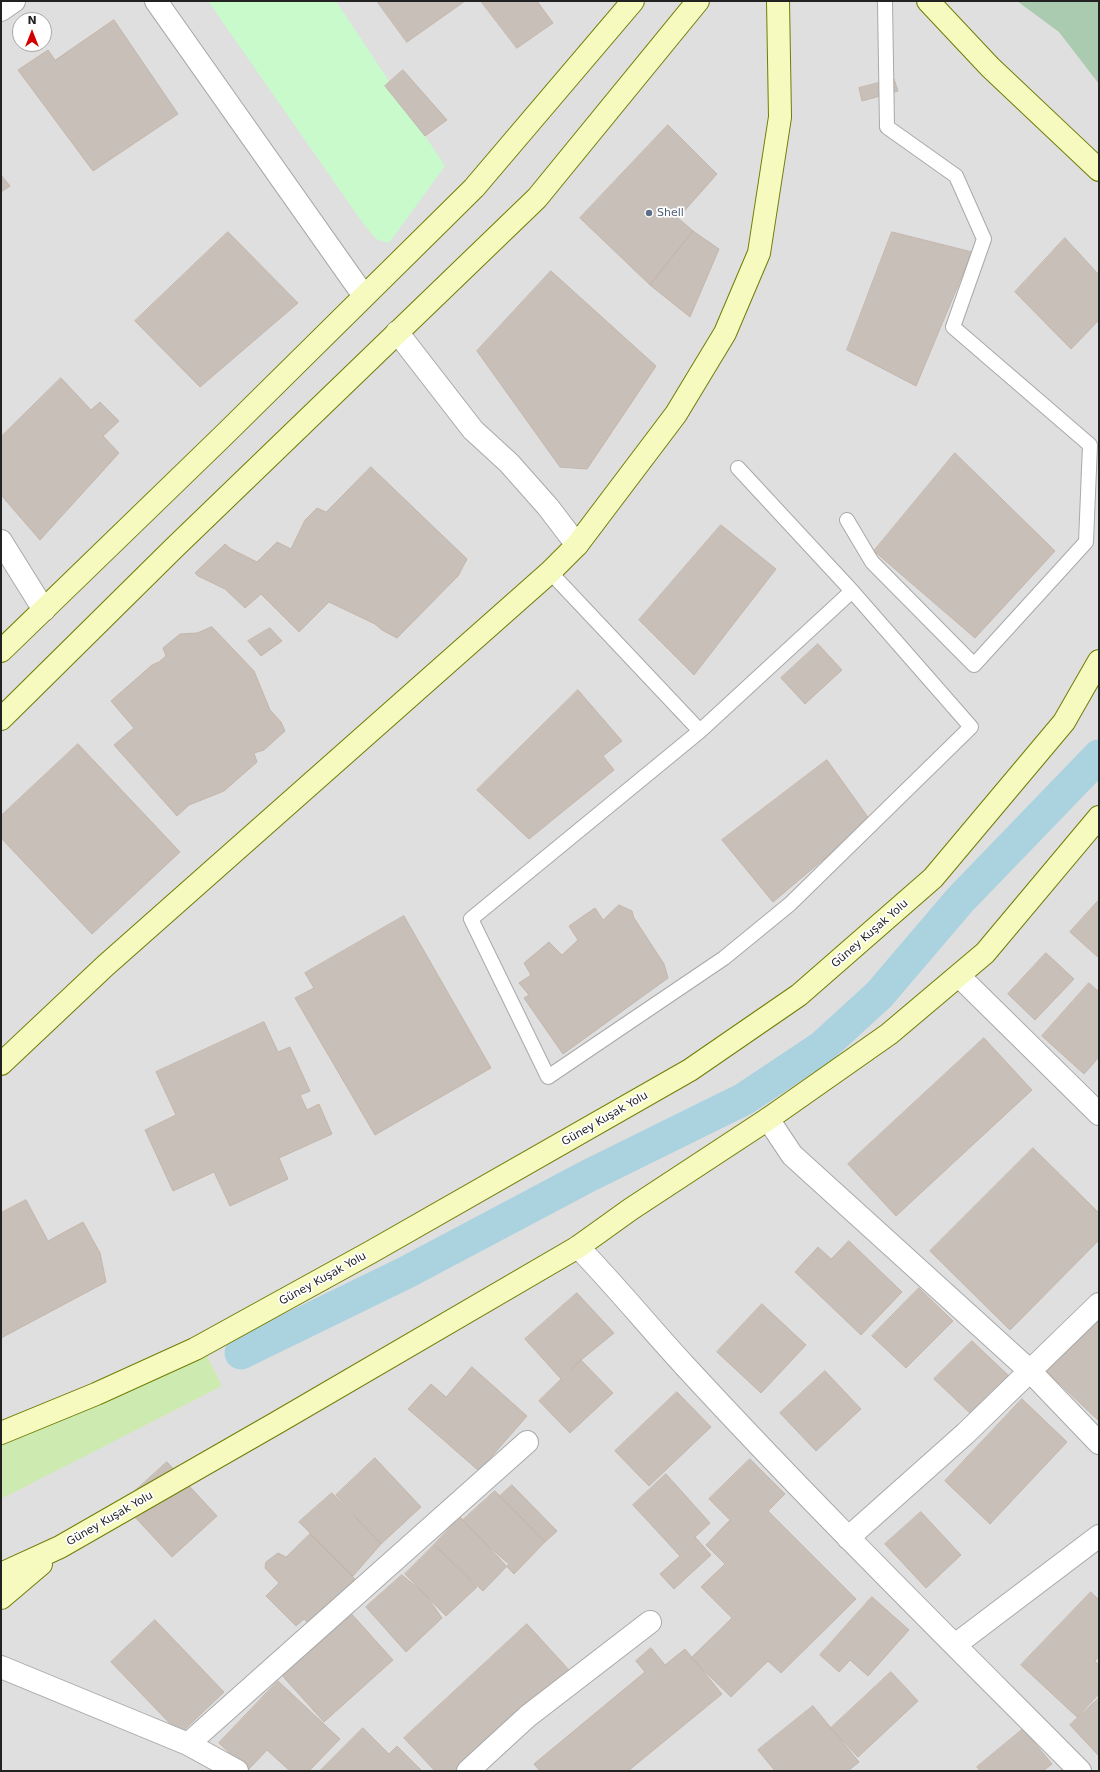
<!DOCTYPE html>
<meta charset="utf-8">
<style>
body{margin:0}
#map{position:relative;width:1100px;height:1772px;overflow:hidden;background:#f2efe9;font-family:"DejaVu Sans",sans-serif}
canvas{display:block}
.frame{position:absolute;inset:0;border:2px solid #222;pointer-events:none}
.north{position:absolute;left:12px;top:12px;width:40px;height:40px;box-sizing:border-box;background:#fff;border:1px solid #a7a7a7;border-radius:50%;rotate:0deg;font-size:11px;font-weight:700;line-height:16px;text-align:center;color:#222}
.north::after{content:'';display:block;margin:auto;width:14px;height:18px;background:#d40000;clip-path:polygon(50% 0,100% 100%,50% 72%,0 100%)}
</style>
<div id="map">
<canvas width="1100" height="1772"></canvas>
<div class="frame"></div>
<div class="north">N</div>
</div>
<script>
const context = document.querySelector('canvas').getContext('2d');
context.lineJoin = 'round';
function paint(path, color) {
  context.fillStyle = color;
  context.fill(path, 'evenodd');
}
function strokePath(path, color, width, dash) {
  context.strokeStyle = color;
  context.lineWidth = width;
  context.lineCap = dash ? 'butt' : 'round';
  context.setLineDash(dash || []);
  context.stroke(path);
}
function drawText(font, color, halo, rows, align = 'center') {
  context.font = font + ' "DejaVu Sans",sans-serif';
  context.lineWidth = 3.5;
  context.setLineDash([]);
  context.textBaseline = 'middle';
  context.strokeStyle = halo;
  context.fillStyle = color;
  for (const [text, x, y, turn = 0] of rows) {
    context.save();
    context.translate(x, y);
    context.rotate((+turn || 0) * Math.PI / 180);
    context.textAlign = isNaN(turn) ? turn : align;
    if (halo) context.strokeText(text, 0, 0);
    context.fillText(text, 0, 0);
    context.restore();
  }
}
paint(new Path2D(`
 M1 1H1099V1771H1ZM20 20H44V44H20Z`), '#e0dfdf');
paint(new Path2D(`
 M202 1346 222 1386 1 1499V1440Z`), '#cdebb0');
paint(new Path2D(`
 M1017 1H1099V84L1059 32Z`), '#aacbaf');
paint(new Path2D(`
 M208 1H336L445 166 389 243 376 239 362 222Z`), '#c8facc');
strokePath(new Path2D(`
 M241 1353 407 1272 588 1176 744 1099 822 1047 879 995 960 900 1099 756`), '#aad3df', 33);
const building = new Path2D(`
 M377 1H465L407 42Z
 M481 1H537L553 23 517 48Z
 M114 20 178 114 93 171 18 70 48 50 55 60Z
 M403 70 447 120 425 136 385 86Z
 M894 79 898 91 862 101 859 88Z
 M668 125 717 174 678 218 693 231 650 285 580 218Z
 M1 175 10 186 1 192Z
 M693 231 719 249 690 317 650 285Z
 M228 232 298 303 200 387 135 321Z
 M892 232 972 252 916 386 847 350Z
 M1065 238 1099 275V320L1071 349 1015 292Z
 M551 271 656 366 587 469 560 467 477 351Z
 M61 378 91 410 100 402 119 421 103 436 119 453 40 540 1 495V437Z
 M955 453 1055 551 975 638 874 551Z
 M371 467 467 559 458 576 397 638 382 630 375 624 329 602 299 632 261 594 245 608 225 589 198 576 195 573 225 544 231 549 257 562 277 542 291 549 305 520 317 508 326 512Z
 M721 525 776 569 694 675 639 620Z
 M212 627 254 671 270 710 281 722 285 731 264 750 254 753 257 762 224 791 189 805 177 816 114 745 134 728 111 701 152 665 159 662 166 656 163 648 180 634 197 633Z
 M270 628 282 641 261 656 248 641Z
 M818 644 842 670 805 704 781 678Z
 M578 690 622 741 603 756 614 770 529 839 477 790Z
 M78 744 180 852 92 934 1 838V816Z
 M827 760 870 820 773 902 722 840Z
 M1099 900V958L1070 932Z
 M619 905 632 911 634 918 664 964 668 978 563 1054 524 998 529 995 519 983 531 975 524 963 549 942 562 955 578 940 569 926 595 908 603 920Z
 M404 916 491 1068 375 1135 295 998 314 988 305 973Z
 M1046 953 1074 979 1035 1020 1008 994Z
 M1089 983 1099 992V1057L1084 1074 1042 1036Z
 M264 1022 278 1052 290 1047 310 1091 300 1095 307 1110 319 1104 332 1134 279 1158 288 1179 230 1206 214 1172 173 1191 145 1130 176 1115 156 1072Z
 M984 1038 1032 1090 896 1216 848 1164Z
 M1033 1148 1099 1213V1240L1010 1330 930 1251Z
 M26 1200 48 1241 83 1222 100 1253 106 1282 1 1338V1213Z
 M849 1241 902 1292 861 1335 795 1272 818 1247 831 1259Z
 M919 1288 953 1321 906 1368 872 1336Z
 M577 1293 614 1333 581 1360 562 1380 525 1339Z
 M762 1304 806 1345 761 1393 717 1352Z
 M1099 1315V1421L1046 1371Z
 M972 1341 1011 1378 974 1417 934 1379Z
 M581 1360 613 1393 570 1433 539 1401Z
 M472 1367 527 1416 479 1471 408 1409 431 1384 446 1397Z
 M825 1371 861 1409 816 1451 780 1413Z
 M677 1392 711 1427 649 1486 615 1451Z
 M1022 1399 1067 1442 990 1524 945 1481Z
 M375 1458 421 1507 381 1544 336 1495Z
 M750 1459 785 1494 768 1511 856 1599 781 1673 768 1661 731 1697 691 1658 732 1618 701 1587 725 1564 706 1545 730 1520 709 1499Z
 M167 1462 217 1516 172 1557 122 1503Z
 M666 1474 710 1523 695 1537 711 1555 674 1589 660 1574 680 1556 633 1505Z
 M512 1485 557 1531 545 1542 500 1496Z
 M495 1491 545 1542 514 1574 463 1520Z
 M332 1493 381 1544 353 1576 299 1522Z
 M921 1512 961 1555 926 1588 885 1544Z
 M460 1517 488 1546 509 1564 483 1591 434 1545Z
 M310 1534 355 1579 309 1624 304 1619 296 1626 266 1596 279 1583 265 1568 266 1562 278 1553 286 1557Z
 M434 1545 477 1587 446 1616 405 1574Z
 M402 1575 425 1594 442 1618 406 1652 366 1607Z
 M1091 1592 1099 1600V1656L1095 1661 1099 1665V1694L1077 1717 1021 1665Z
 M872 1597 909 1630 868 1676 850 1660 839 1672 820 1655Z
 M348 1610 393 1660 324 1722 279 1672Z
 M155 1620 224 1692 180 1734 111 1662Z
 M527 1624 569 1670 459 1771H435L404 1738Z
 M651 1648 665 1665 685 1649 722 1694 628 1771H540L534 1764 645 1672 636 1661Z
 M891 1672 918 1701 858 1757 831 1728Z
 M278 1681 340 1739 309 1771H290L267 1750 248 1770 219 1743Z
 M1099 1698V1756L1070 1725Z
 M813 1706 859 1762 848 1771H775L758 1750Z
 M363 1728 389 1754 397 1746 422 1771H320Z
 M1023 1729 1052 1764 1043 1771H980L977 1767Z`);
paint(building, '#c7bfb8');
strokePath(building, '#c4b6ab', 1);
const lane = new Path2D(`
 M847 520 872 562 974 665 1086 542 1090 445 953 327 984 239 956 176 887 127 885 1
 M550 572 700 731 852 591 738 468
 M700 731 471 919 548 1077 724 958 790 904 971 727 852 591`);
const street = new Path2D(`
 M156 1 364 296
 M1 10 14 1
 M397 332 473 430 509 463 548 507 577 545
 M1 541 44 610
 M959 976 1099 1114
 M768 1119 792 1155 1030 1371 1099 1443
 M578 1247C615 1285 649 1327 685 1366 813 1505 947 1637 1080 1771
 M848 1538 966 1433 1099 1304
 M955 1645 1099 1536
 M1 1667 188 1744 237 1771
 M188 1744 527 1442
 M468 1771 528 1716 650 1622`);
const secondary = new Path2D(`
 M928 1 990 67 1099 170
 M1 651 225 434 474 188 633 1
 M1 719 174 548 537 198 698 1
 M1 1064 105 966 550 572 577 545 676 414 725 333 759 253 780 117 778 1
 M1 1433 96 1394 195 1349 371 1252 690 1070 799 995 933 878 1064 722 1099 661
 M1 1574 60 1547 278 1422 578 1247 631 1209 768 1119 889 1034 985 953 1099 817
 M1 1598 41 1564`);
strokePath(lane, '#a9a9a9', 16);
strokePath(street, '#a9a9a9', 24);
strokePath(secondary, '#707d05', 24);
strokePath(lane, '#fff', 14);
strokePath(street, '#fff', 22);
strokePath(secondary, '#f7fabf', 22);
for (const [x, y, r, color] of [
 [649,213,4,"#5c6f8a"]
]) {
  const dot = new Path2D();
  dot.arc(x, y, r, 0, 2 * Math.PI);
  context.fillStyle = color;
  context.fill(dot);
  strokePath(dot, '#fff', 1.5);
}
drawText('11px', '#4e5e75', '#fff', [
 ["Shell",657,213]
], 'left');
drawText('11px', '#222', '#fff', [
 ["Güney Kuşak Yolu",870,934,-41],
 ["Güney Kuşak Yolu",605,1119,-30],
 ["Güney Kuşak Yolu",323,1279,-29],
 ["Güney Kuşak Yolu",110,1519,-30]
]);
</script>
